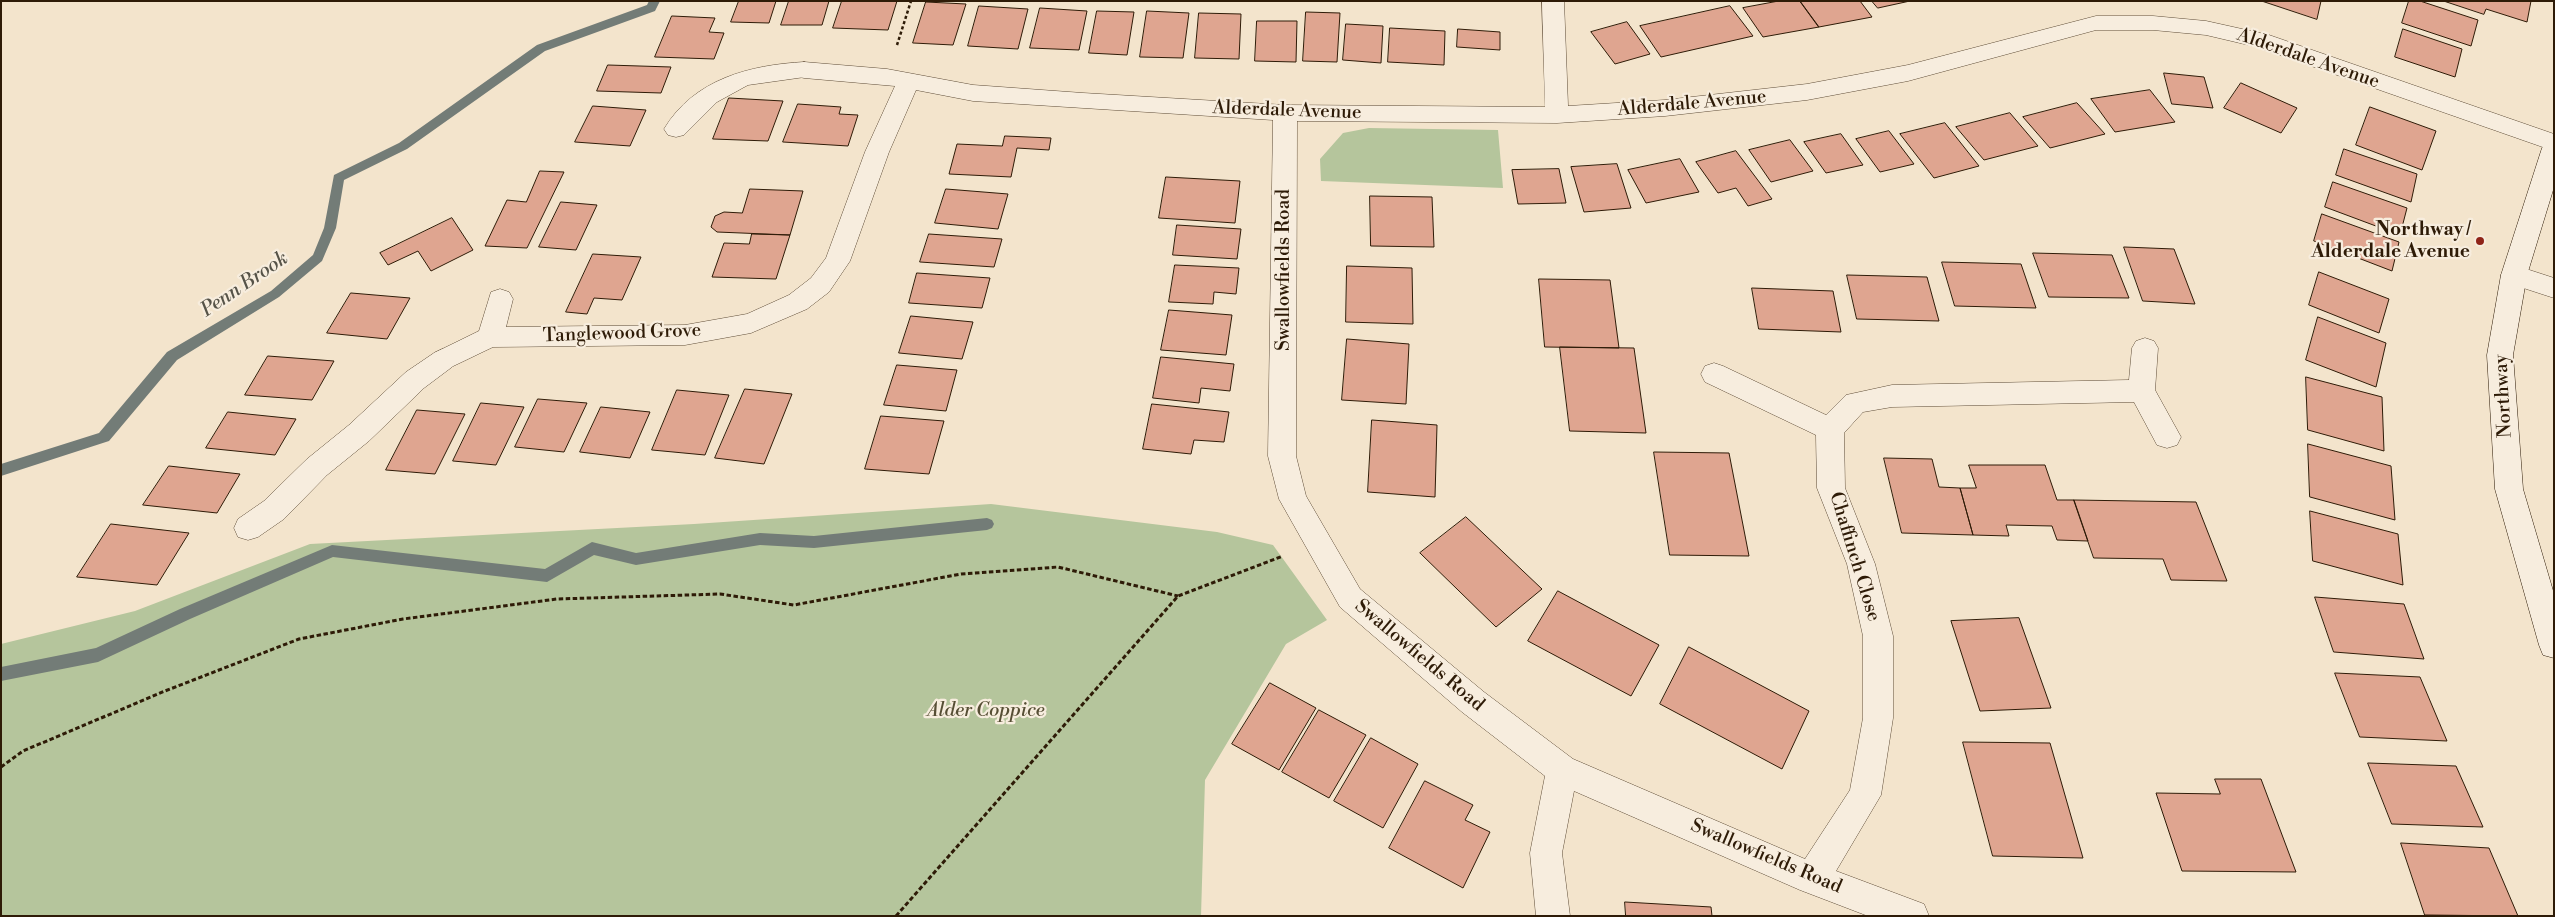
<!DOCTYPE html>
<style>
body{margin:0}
#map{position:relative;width:2555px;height:917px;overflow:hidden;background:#f3e4cc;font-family:"Libre Bodoni",serif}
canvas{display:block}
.frame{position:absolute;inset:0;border:2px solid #2e1b07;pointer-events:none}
</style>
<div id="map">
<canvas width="2555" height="917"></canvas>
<div class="frame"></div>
</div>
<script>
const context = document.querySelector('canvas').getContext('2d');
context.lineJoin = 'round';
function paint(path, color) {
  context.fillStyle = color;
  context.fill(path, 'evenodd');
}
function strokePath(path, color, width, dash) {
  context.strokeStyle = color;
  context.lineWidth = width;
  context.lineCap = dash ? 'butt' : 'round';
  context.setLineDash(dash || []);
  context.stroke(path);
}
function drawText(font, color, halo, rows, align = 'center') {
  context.font = font + ' "Libre Bodoni",serif';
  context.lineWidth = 4.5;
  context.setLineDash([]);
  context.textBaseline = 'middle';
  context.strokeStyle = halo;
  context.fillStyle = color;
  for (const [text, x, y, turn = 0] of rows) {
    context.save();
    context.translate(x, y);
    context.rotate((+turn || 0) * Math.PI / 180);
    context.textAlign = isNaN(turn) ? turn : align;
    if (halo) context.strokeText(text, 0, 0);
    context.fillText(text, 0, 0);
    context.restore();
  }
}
paint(new Path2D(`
 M1369 128 1498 130 1503 188 1321 181 1320 159 1343 133Z
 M991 504 1217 532 1273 545 1327 620 1286 644 1205 780 1201 916H1V644L135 611 310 544 694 524Z`), '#b5c59c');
paint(new Path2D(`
 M649 1H660L655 11 545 51 407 149 344 180 336 228 322 261 279 297 177 360 109 441 1 476V464L99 433 167 352 271 291 313 255 324 228 334 175 399 143 537 45 647 5Z
 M987 518 992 520 994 524 992 528 987 530 814 548 760 545 636 565 594 555 547 582 333 557 190 619 98 662 1 681V667L96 648 180 609 332 545 545 569 592 542 636 553 760 533 814 536Z`), '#737c77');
const building = new Path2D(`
 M739 1H776L769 23 731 22Z
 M789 1H829L822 25H781Z
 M842 1H897L888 30 833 28Z
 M1779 1H1800L1819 27 1763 37 1743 8Z
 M1800 1H1860L1872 17 1819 27Z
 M1872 1H1910L1878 8Z
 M2262 1H2321L2317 19Z
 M2409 1H2420L2478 20 2471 46 2402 23Z
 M2444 1H2531L2527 22 2486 9 2484 14Z
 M926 2 966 4 953 45 913 43Z
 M979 6 1028 9 1018 49 968 46Z
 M1730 6 1753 36 1661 57 1640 26Z
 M1040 8 1087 11 1079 50 1030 48Z
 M1097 11 1134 12 1127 55 1089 53Z
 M1147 11 1189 13 1183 58 1140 57Z
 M1306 12 1340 13 1337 62 1303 61Z
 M1199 13 1241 14 1239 59 1195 58Z
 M672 16 715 18 709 32 724 33 714 59 655 57Z
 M1257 21H1297L1296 62 1255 61Z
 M1627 22 1650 54 1615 64 1591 32Z
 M1346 24 1383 26 1381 63 1343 60Z
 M1390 28 1445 31 1444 65 1388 62Z
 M1458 29 1500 32V50L1457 47Z
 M2403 29 2462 49 2455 77 2395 57Z
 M608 65 671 67 661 93 597 91Z
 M2164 73 2204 77 2213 108 2172 104Z
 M2241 83 2297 108 2281 133 2224 108Z
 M2150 90 2175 122 2115 132 2091 99Z
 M729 98 783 101 768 141 713 139Z
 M2077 103 2105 134 2050 148 2023 117Z
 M798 104 841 107 839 114 858 115 848 146 783 142Z
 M593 106 646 110 630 146 575 142Z
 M2370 107 2436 131 2422 170 2356 145Z
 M2010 113 2038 146 1984 160 1956 127Z
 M1945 123 1979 166 1934 178 1900 134Z
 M1889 131 1914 164 1880 172 1856 139Z
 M1841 134 1863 165 1826 173 1804 142Z
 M1005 136 1051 138 1049 150 1017 148 1011 177 949 174 957 144 1002 146Z
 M1790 140 1813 171 1771 182 1749 150Z
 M2344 149 2417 174 2411 202 2336 175Z
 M1736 151 1772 199 1748 206 1736 188 1718 193 1696 162Z
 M1680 159 1699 192 1646 203 1628 170Z
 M1617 164 1631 208 1584 212 1571 167Z
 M1559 169 1566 203 1518 204 1512 170Z
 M540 171 564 172 527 248 485 246 507 200 526 202Z
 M1166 177 1240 181 1235 223 1159 218Z
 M2333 182 2407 208 2400 235 2325 207Z
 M750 189 803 191 790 235 717 232 711 227 715 216 724 212 742 213Z
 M946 189 1008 194 998 229 935 223Z
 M1370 196 1432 197 1434 247 1371 246Z
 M561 202 597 205 576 250 539 247Z
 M2322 214 2399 242 2392 271 2314 241Z
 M452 218 473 250 431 271 418 251 388 265 380 253Z
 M1177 225 1241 229 1237 259 1173 255Z
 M752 234 790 235 776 279 712 277 724 243 749 244Z
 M929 234 1002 239 994 267 920 262Z
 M2124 247 2174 249 2195 304 2143 301Z
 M2033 253 2112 255 2129 298 2049 297Z
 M593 254 641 257 622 300 594 298 587 314 566 312Z
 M1942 262 2021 264 2036 308 1955 306Z
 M1175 265 1239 268 1236 294 1214 292 1213 304 1169 302Z
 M1347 266 1412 268 1413 324 1346 322Z
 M2319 272 2389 299 2379 333 2309 305Z
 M917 273 990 278 982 308 909 303Z
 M1847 275 1927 277 1939 321 1857 319Z
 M1539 279 1610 280 1619 348 1545 347Z
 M1752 288 1833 291 1841 332 1759 329Z
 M351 293 410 298 387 339 327 333Z
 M1169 310 1232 315 1226 355 1161 350Z
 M911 316 973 322 962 359 899 353Z
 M2318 317 2386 343 2376 387 2306 360Z
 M1347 339 1409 344 1406 404 1342 400Z
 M1560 347 1634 348 1646 433 1570 431Z
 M268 356 334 361 312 400 245 395Z
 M1161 357 1234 364 1230 391 1201 388 1199 403 1153 398Z
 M897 365 957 370 946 411 884 405Z
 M2306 377 2382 397 2384 451 2308 430Z
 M745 389 792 394 764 464 715 458Z
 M677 390 729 395 705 455 652 450Z
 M538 399 587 403 564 452 515 447Z
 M481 403 524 407 496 465 453 461Z
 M1152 404 1229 412 1224 442 1194 440 1191 454 1143 449Z
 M601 407 650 412 630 458 580 452Z
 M417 410 465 414 435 474 386 470Z
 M228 412 296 419 275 455 206 448Z
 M881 416 944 421 929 474 865 469Z
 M1372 420 1437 425 1435 497 1368 492Z
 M2308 444 2391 466 2395 520 2310 497Z
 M1654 452 1729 453 1749 556 1670 555Z
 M1884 458 1932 459 1939 487 1960 488 1973 535 1902 533Z
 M1969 465H2045L2057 500H2074L2088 541 2057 540 2052 526 2006 525 2009 536 1973 535 1960 488H1976Z
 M169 466 240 474 217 513 143 505Z
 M2074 500 2196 502 2227 581 2171 580 2163 559 2094 558Z
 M2310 511 2398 534 2403 585 2313 561Z
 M1466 517 1542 589 1496 627 1420 553Z
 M111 524 189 533 157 585 77 577Z
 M1558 591 1659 645 1631 696 1528 641Z
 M2315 597 2404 604 2424 659 2334 652Z
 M2019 618 2051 708 1980 711 1951 621Z
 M1689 647 1809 711 1782 769 1660 704Z
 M2335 673 2420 677 2447 741 2360 737Z
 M1270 683 1316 708 1279 770 1232 744Z
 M1319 710 1366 735 1329 798 1282 772Z
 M1371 738 1418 764 1383 828 1334 801Z
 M1963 742 2050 743 2083 858 1993 856Z
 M2368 763 2456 766 2483 827 2392 824Z
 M2215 779H2261L2296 872 2182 871 2156 793 2220 794Z
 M1425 781 1473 805 1465 820 1490 832 1463 888 1389 848Z
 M2401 843 2489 848 2518 916 2425 915Z
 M1625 902 1711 907 1712 916H1626Z`);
paint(building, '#dfa590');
strokePath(building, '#2e1b07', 1);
const lane = new Path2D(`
 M804 62 812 64 815 70 812 76 748 85 717 102 684 135 676 137 668 135 664 129C694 79 750 65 804 62Z
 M443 349 452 353 456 360 452 367 424 388 369 441 327 475 284 519 258 537 248 540 238 537 234 528 238 519 264 501 307 459 349 425 406 372 434 353Z`);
const street = new Path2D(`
 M1542 1H1564L1568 106 1665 100 1807 84 1908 65 2096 16H2153L2206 21 2269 35 2554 134V151L2257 47 2206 35 2153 30H2096L1908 81 1807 100 1665 116 1557 123 1297 121 1296 456 1306 496 1360 589 1484 692 1573 759 1805 859 1850 790 1863 718V636L1847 564 1817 488 1816 435 1705 382 1701 374 1705 366 1714 363 1723 366 1826 415 1846 395 1892 385 2129 380 2132 348 2136 341 2145 338 2154 341 2158 348 2155 390 2181 437 2177 445 2167 448 2157 445 2134 402 1892 407 1863 412 1844 433 1845 488 1875 564 1893 636V718L1881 795 1836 871 1924 904 1929 916H1868L1800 890 1574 791 1562 853 1570 916H1536L1530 853 1545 776 1462 712 1340 607 1279 499 1268 456 1273 120 973 101 916 90 889 152 850 261 829 292 807 309 751 333 685 345 493 347 443 371 434 367 430 360 434 353 479 331 491 292 500 289 509 292 513 299 506 327 685 325 747 314 789 295 811 278 826 258 865 152 895 86 804 78 796 76 793 70 796 64 804 62 887 69 973 85 1083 93 1285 105 1545 107Z
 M2514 265 2554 278V298L2505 282 2501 275 2505 268Z`);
const secondary = new Path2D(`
 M2554 140V187L2527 275 2513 355 2523 489 2554 594V658L2543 655 2539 645 2495 489 2487 355 2501 275 2542 148 2546 142Z`);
strokePath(lane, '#5f4d38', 1);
strokePath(street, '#5f4d38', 1);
strokePath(secondary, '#2e1b07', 1);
strokePath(new Path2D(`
 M897 45 911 1`), '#2e1b07', 2.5, [3, 2.5]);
strokePath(new Path2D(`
 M1 767 23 751 165 691 299 639 403 619 557 599 720 594 794 605 961 574 1058 567 1178 596
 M896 916 1178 596 1283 556`), '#2e1b07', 3, [4.5, 2.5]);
paint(lane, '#f7edde');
paint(street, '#f7edde');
paint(secondary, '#f7edde');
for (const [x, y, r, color] of [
 [2480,241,5,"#8f2418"]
]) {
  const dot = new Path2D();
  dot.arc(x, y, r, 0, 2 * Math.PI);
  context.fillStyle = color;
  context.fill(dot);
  strokePath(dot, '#f7edde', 2);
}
drawText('19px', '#2e1b07', '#f7edde', [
 ["Alderdale Avenue",2308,59,19],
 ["Alderdale Avenue",1692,104,-5],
 ["Alderdale Avenue",1287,111,2],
 ["Swallowfields Road",1284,270,-90],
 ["Tanglewood Grove",622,334,-2],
 ["Northway",2504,396,-93],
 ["Chaffinch Close",1854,557,73],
 ["Swallowfields Road",1419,656,40],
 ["Swallowfields Road",1766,857,23]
]);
drawText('bold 19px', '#2e1b07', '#f7edde', [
 ["Northway /",2470,230],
 ["Alderdale Avenue",2470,252]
], 'right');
drawText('italic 19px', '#564e34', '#f7edde', [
 ["Alder Coppice",986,711]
]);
drawText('italic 20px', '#565348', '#f7edde', [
 ["Penn Brook",245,285,-34]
]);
</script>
